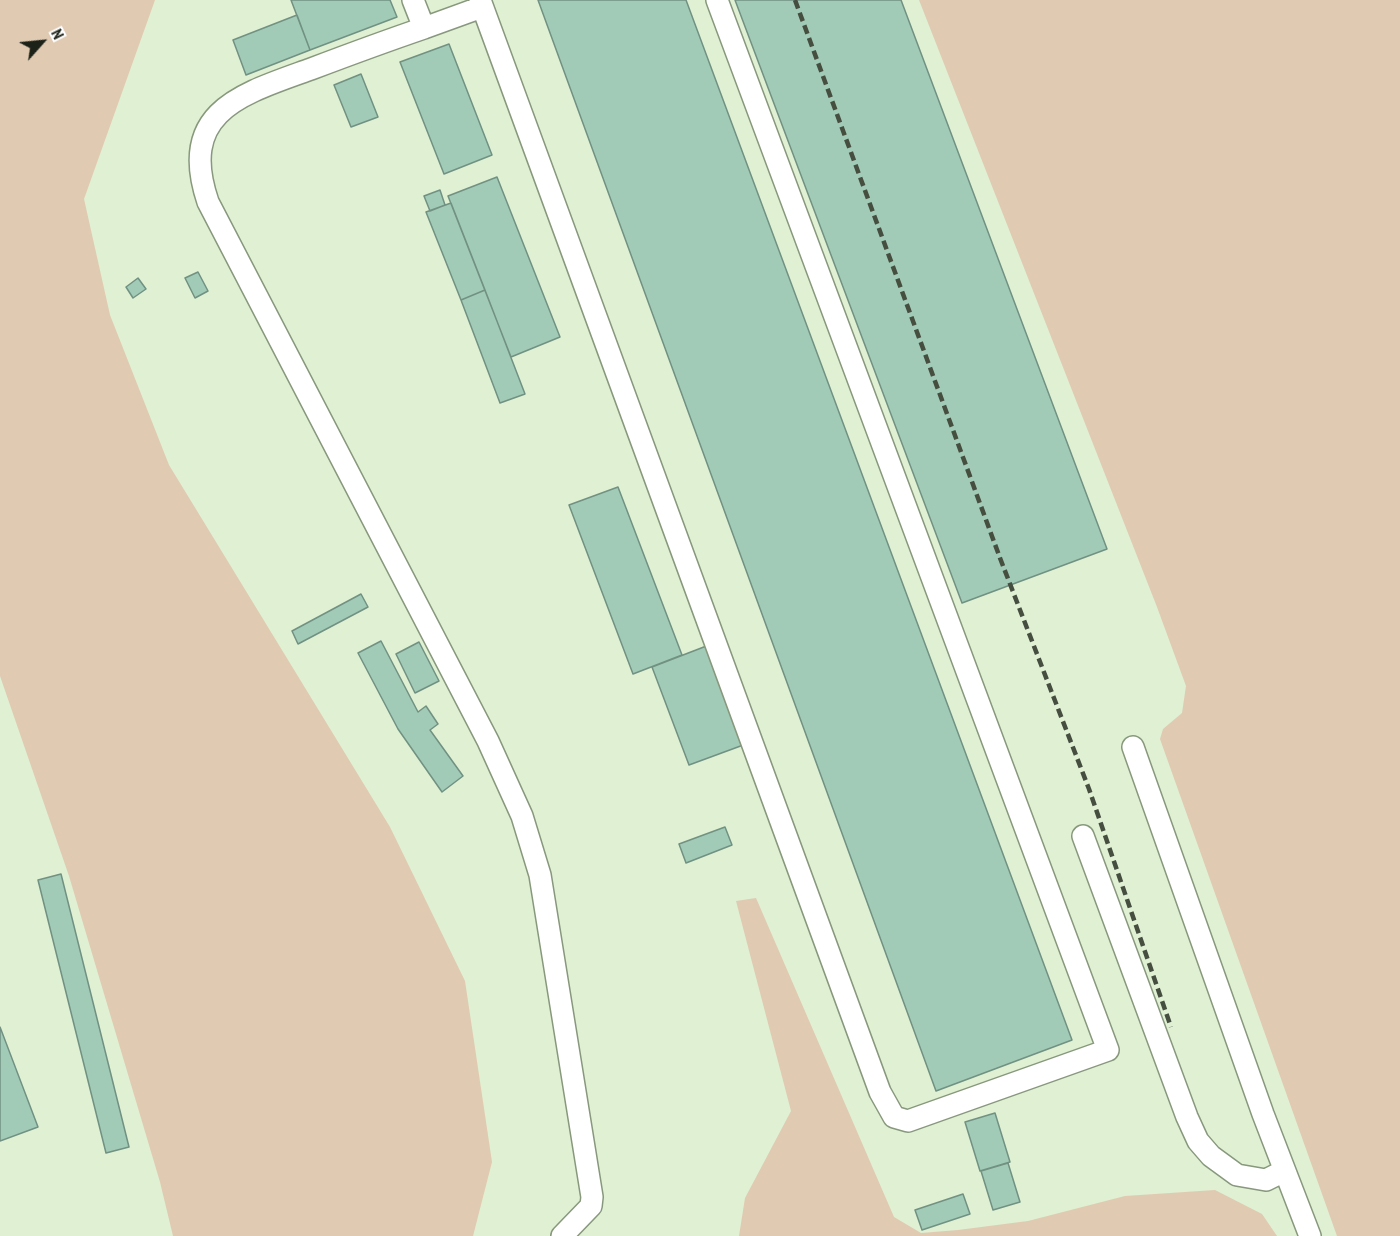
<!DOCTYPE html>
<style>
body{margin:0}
#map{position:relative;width:1400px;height:1236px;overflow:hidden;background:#dff0d3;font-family:"PT Sans Narrow",sans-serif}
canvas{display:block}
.north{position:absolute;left:12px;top:12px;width:60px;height:60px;-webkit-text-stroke:4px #fff;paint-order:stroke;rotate:63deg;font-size:16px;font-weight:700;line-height:24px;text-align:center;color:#1c2218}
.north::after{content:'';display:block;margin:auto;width:21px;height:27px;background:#1c2218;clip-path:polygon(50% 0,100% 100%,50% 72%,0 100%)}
</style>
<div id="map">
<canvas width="1400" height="1236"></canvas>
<div class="north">N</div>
</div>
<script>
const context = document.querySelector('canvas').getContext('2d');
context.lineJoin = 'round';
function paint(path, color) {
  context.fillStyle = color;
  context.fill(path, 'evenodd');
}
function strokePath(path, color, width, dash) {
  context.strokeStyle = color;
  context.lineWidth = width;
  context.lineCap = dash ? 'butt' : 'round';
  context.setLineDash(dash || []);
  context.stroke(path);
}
paint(new Path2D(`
 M0 0H155L84 199 110 315 169 465 390 827 465 981 492 1162 473 1236H173L160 1182 69 876 0 676Z
 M919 0H1400V1236H1337L1160 739 1163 729 1182 713 1186 686 1157 607Z
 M756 898 894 1217 921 1233 958 1230 1028 1221 1125 1196 1215 1190 1262 1214 1277 1236H739L745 1198 791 1111 736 901Z`), '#e0cab2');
const building = new Path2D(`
 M291 0H390L397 17 310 50Z
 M538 0H686L1072 1040 936 1091Z
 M735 0H901L1107 549 962 603Z
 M297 15 310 50 246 75 233 40Z
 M449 44 492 155 444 174 400 62Z
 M361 74 378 117 351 127 334 85Z
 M497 177 560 337 511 357 448 196Z
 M440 190 445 205 430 211 424 196Z
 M451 203 485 290 461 300 426 212Z
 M198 272 208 291 195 298 185 278Z
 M138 278 146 289 133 298 126 287Z
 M485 290 525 394 500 403 461 300Z
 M618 487 682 655 633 674 569 505Z
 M361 594 368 607 298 644 292 631Z
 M381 641 418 712 426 706 438 724 430 730 463 776 442 792 398 729 358 653Z
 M419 642 439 681 415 693 396 654Z
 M709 645 746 744 689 765 652 667Z
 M725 827 732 845 686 863 679 844Z
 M61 874 129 1147 106 1153 38 880Z
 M0 1027 38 1127 0 1141Z
 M995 1113 1010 1162 980 1171 965 1122Z
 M1008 1163 1020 1202 993 1210 981 1171Z
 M963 1194 970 1214 922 1230 915 1210Z`);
paint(building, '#a1cbb7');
strokePath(building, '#719182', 1.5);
const minor = new Path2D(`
 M413 0 424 28C386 41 348 55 311 69 242 94 177 111 208 202L488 741 522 816 540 875 592 1197 591 1206 562 1236
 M480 0 880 1092 894 1117 908 1121 1108 1050 717 0
 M424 28 482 7
 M1133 747 1263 1114 1310 1236
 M1083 836 1187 1117 1198 1141 1211 1156 1237 1175 1266 1180 1284 1171`);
strokePath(minor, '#88987d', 24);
strokePath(minor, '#fff', 21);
strokePath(new Path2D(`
 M795 0 1000 558 1089 789 1171 1027`), '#464e40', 4.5, [9, 4.5]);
</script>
